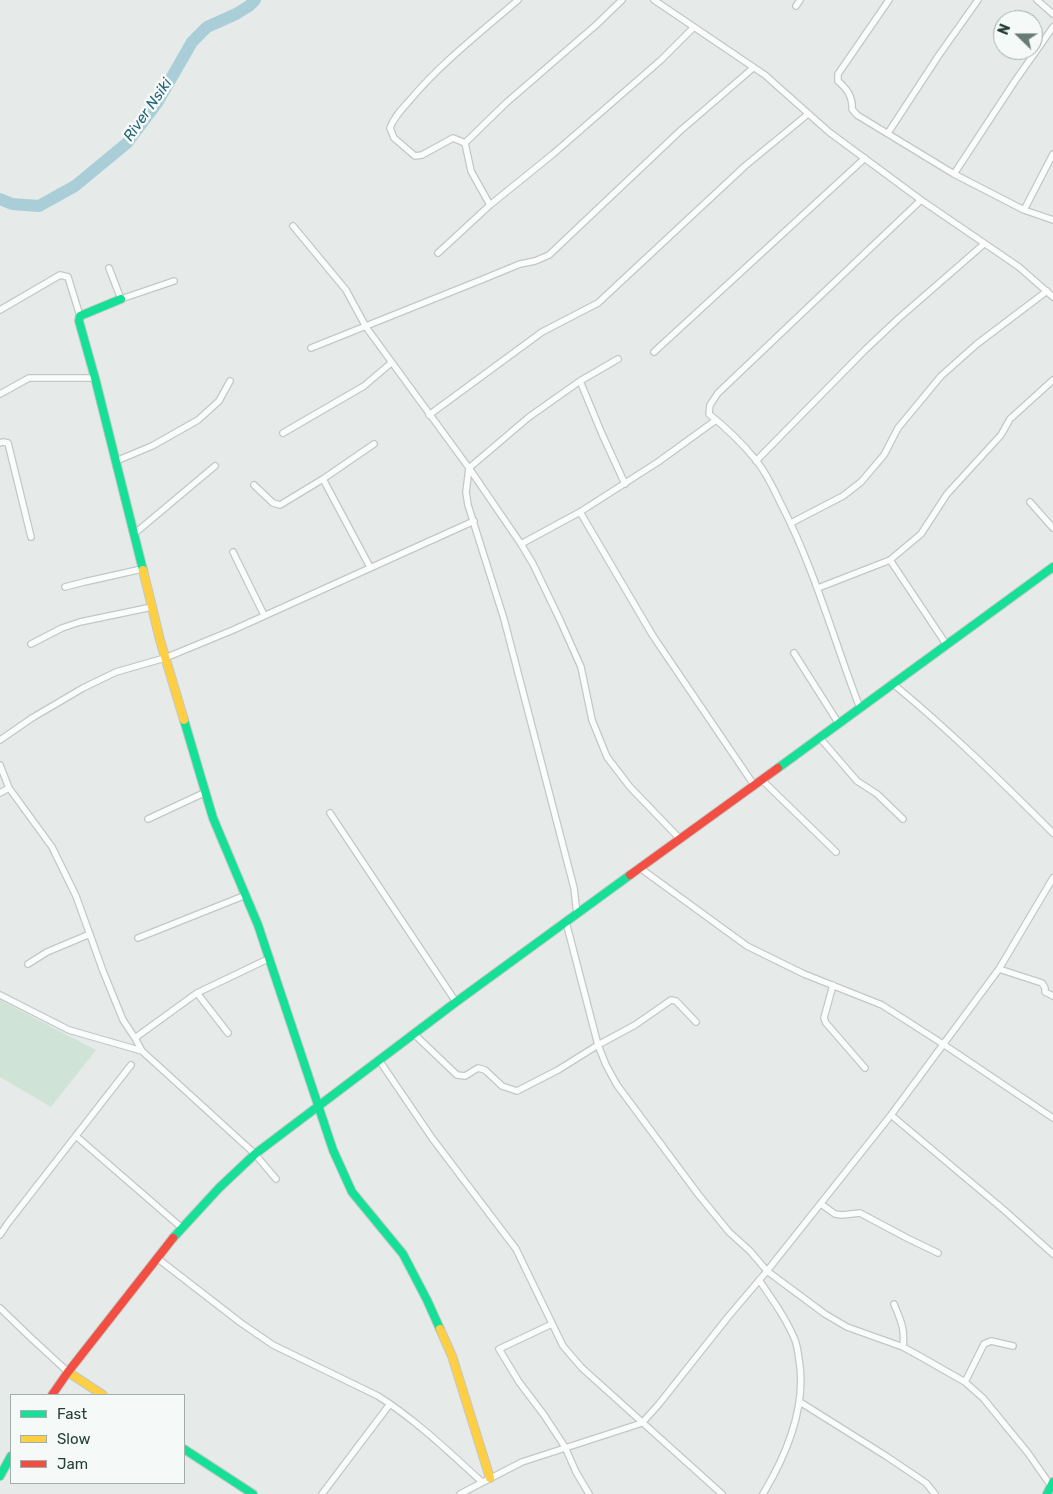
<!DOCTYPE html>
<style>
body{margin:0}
#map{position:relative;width:1053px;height:1494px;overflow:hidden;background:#e6ebe9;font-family:Rubik,sans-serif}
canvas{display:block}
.legend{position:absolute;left:10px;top:1394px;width:175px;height:90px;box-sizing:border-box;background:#f5f9f7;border:1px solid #a1aeab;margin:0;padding:6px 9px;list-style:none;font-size:15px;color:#243e38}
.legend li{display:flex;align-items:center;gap:10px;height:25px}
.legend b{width:25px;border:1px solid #a1aeab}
.north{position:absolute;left:993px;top:10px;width:50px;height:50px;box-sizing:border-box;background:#f5f9f7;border:1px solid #a1aeab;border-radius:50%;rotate:292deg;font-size:14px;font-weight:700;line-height:20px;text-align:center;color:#243e38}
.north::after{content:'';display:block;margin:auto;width:18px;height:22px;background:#687b76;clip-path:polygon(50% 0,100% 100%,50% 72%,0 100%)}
</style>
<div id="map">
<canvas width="1053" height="1494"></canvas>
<ul class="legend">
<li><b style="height:6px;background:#16e098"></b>Fast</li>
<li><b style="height:6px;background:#ffcf43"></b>Slow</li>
<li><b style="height:6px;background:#f24e42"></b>Jam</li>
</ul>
<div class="north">N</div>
</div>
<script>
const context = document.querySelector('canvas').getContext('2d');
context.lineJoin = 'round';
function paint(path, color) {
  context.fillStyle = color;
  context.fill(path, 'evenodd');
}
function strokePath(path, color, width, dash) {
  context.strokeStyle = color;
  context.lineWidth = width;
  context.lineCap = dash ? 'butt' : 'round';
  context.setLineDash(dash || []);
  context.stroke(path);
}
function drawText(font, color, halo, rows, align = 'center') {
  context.font = font + ' Rubik,sans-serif';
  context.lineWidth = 5;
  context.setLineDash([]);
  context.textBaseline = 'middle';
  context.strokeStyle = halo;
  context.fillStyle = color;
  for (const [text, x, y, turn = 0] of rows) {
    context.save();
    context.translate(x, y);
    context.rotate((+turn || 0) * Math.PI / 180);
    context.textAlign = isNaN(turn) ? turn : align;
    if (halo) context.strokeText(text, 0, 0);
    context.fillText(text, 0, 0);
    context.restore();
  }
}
paint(new Path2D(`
 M0 1000 96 1050 51 1107 0 1077Z`), '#d0e3d7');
strokePath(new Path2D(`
 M0 199 12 204 39 206 75 186 127 143 157 103 192 42 207 27 236 14 249 6 255 0`), '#a9ced7', 12);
const street = new Path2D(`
 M654 0 765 75 829 132 921 200 1019 267 1053 297
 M889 0 838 74V81C847 89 853 97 852 109L857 115 954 174 1024 210 1053 220
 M1037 0 1053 14
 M796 6 800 0
 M888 133 939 55 978 0
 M465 143 506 103 596 25 622 0
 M954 174 1015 81 1053 27
 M490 205 471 171 465 143 453 138 422 155 415 156 394 138 390 128C394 117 402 109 410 100 441 63 481 32 518 0
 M1024 210 1053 154
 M293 226 346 290 366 327 469 468 466 492 468 505 504 619 574 888 577 914
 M438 253 490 205 553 154 661 60 694 27
 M109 268 121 299 174 281
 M0 310 60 275 68 277 80 316
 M311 348 481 280 520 264 535 261 549 255 680 131 753 68
 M654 352 865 158
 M618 359 580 381 529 417 469 468 521 544 533 564 560 620 581 667 592 720 607 757 630 787 680 839
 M580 381 602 434 625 484
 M0 394 29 378H95
 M429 415 542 332 598 303 745 166 808 114
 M283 433 364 386 391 363
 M0 443 3 442 8 443 31 537
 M116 461 152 446 198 420 219 401 230 381
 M756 461 865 350 899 318 984 244
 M323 479 374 444
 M254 485 273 503 280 505 323 479 370 567
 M1030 502 1053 528
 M580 512 653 636 754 785
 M791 523 843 496 861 482 884 455 898 428 941 376 977 344 1047 291
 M134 534 215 466
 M521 544 580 512 658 462 716 420
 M233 552 264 615
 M890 560 946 644
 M65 587 84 582 142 569
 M818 588 890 560 921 534 947 494 1001 435 1010 419 1053 380
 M31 644 62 628 80 622 152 607
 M794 653 839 724
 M892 683C949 730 1001 781 1053 833
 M860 708C834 641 815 570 782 506 774 490 767 473 755 459 742 443 725 427 709 414L710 405 718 393 921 200
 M820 738 857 781 877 794 903 819
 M0 740 32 718 83 688 116 672 165 658 233 630 474 521
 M0 765 9 788 52 847 76 896 103 971 123 1020 135 1038 142 1051 255 1154 276 1179
 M762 780 836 852
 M0 793 9 788
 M330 813 456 1002
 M148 819 206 792
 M640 868 747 946 804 974 882 1005 943 1044 1053 1118
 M566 922 598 1045 606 1065 617 1085 698 1194 729 1232 750 1251 767 1271 825 1314 847 1327 903 1347 923 1358 965 1382 983 1398 1028 1453 1051 1486
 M138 938 246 895
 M28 964 47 952 90 934
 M999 969 1042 983 1045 988V992L1053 996
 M833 985 824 1018 826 1023 865 1068
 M197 993 228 1033
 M0 995 69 1030 142 1051
 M414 1034 457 1075 465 1076 478 1068 485 1070 502 1086 517 1091 558 1070 598 1045 635 1025 671 1000 676 1001 696 1022
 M135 1038 197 993 270 958
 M379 1060 432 1138 516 1249 563 1346 582 1368 722 1494
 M891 1115 1004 1210 1053 1254
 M76 1136 182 1228
 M821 1204 835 1214 842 1215 860 1213 907 1238 938 1253
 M0 1235 8 1223 131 1065
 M157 1258 241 1323 273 1345 378 1396C416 1420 449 1452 482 1482
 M759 1280C772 1299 786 1318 795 1340 797 1345 798 1352 799 1359 807 1405 787 1454 763 1494
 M894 1304C901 1321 905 1328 903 1347
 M0 1308 29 1336 68 1372
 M552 1324 499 1349 519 1382 544 1415 565 1447 576 1472 589 1494
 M965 1382 984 1344 991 1341 1013 1346
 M800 1402 886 1456 926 1483 935 1494
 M322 1494 390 1404
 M460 1494 522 1462 642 1423 659 1404 728 1317 767 1271 891 1115 999 969 1053 878`);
const fast = new Path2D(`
 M121 299 80 316 79 321 95 378 143 570
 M184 720 213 818 258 925 333 1150 352 1192 403 1254 427 1300 440 1329
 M778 768 1053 567
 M173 1238 219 1188 255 1154 456 1002 630 875
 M184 1449 253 1494
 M0 1476 11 1456
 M1047 1494 1053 1482`);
const slow = new Path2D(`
 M143 570 160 640 184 720
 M440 1329 452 1356 490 1478
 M68 1372 103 1395`);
const jam = new Path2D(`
 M630 875 778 768
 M52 1395 68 1372 173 1238`);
strokePath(street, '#c3c8c6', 8);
strokePath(fast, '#c2c8c6', 10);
strokePath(slow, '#c2c8c6', 10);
strokePath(jam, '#c2c8c6', 10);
strokePath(street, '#fbfcfc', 5.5);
strokePath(fast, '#16e098', 8);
strokePath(slow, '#ffcf43', 8);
strokePath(jam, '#f24e42', 8);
drawText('italic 15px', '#216377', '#f5f9f7', [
 ["River Nsiki",148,110,-55]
]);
</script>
